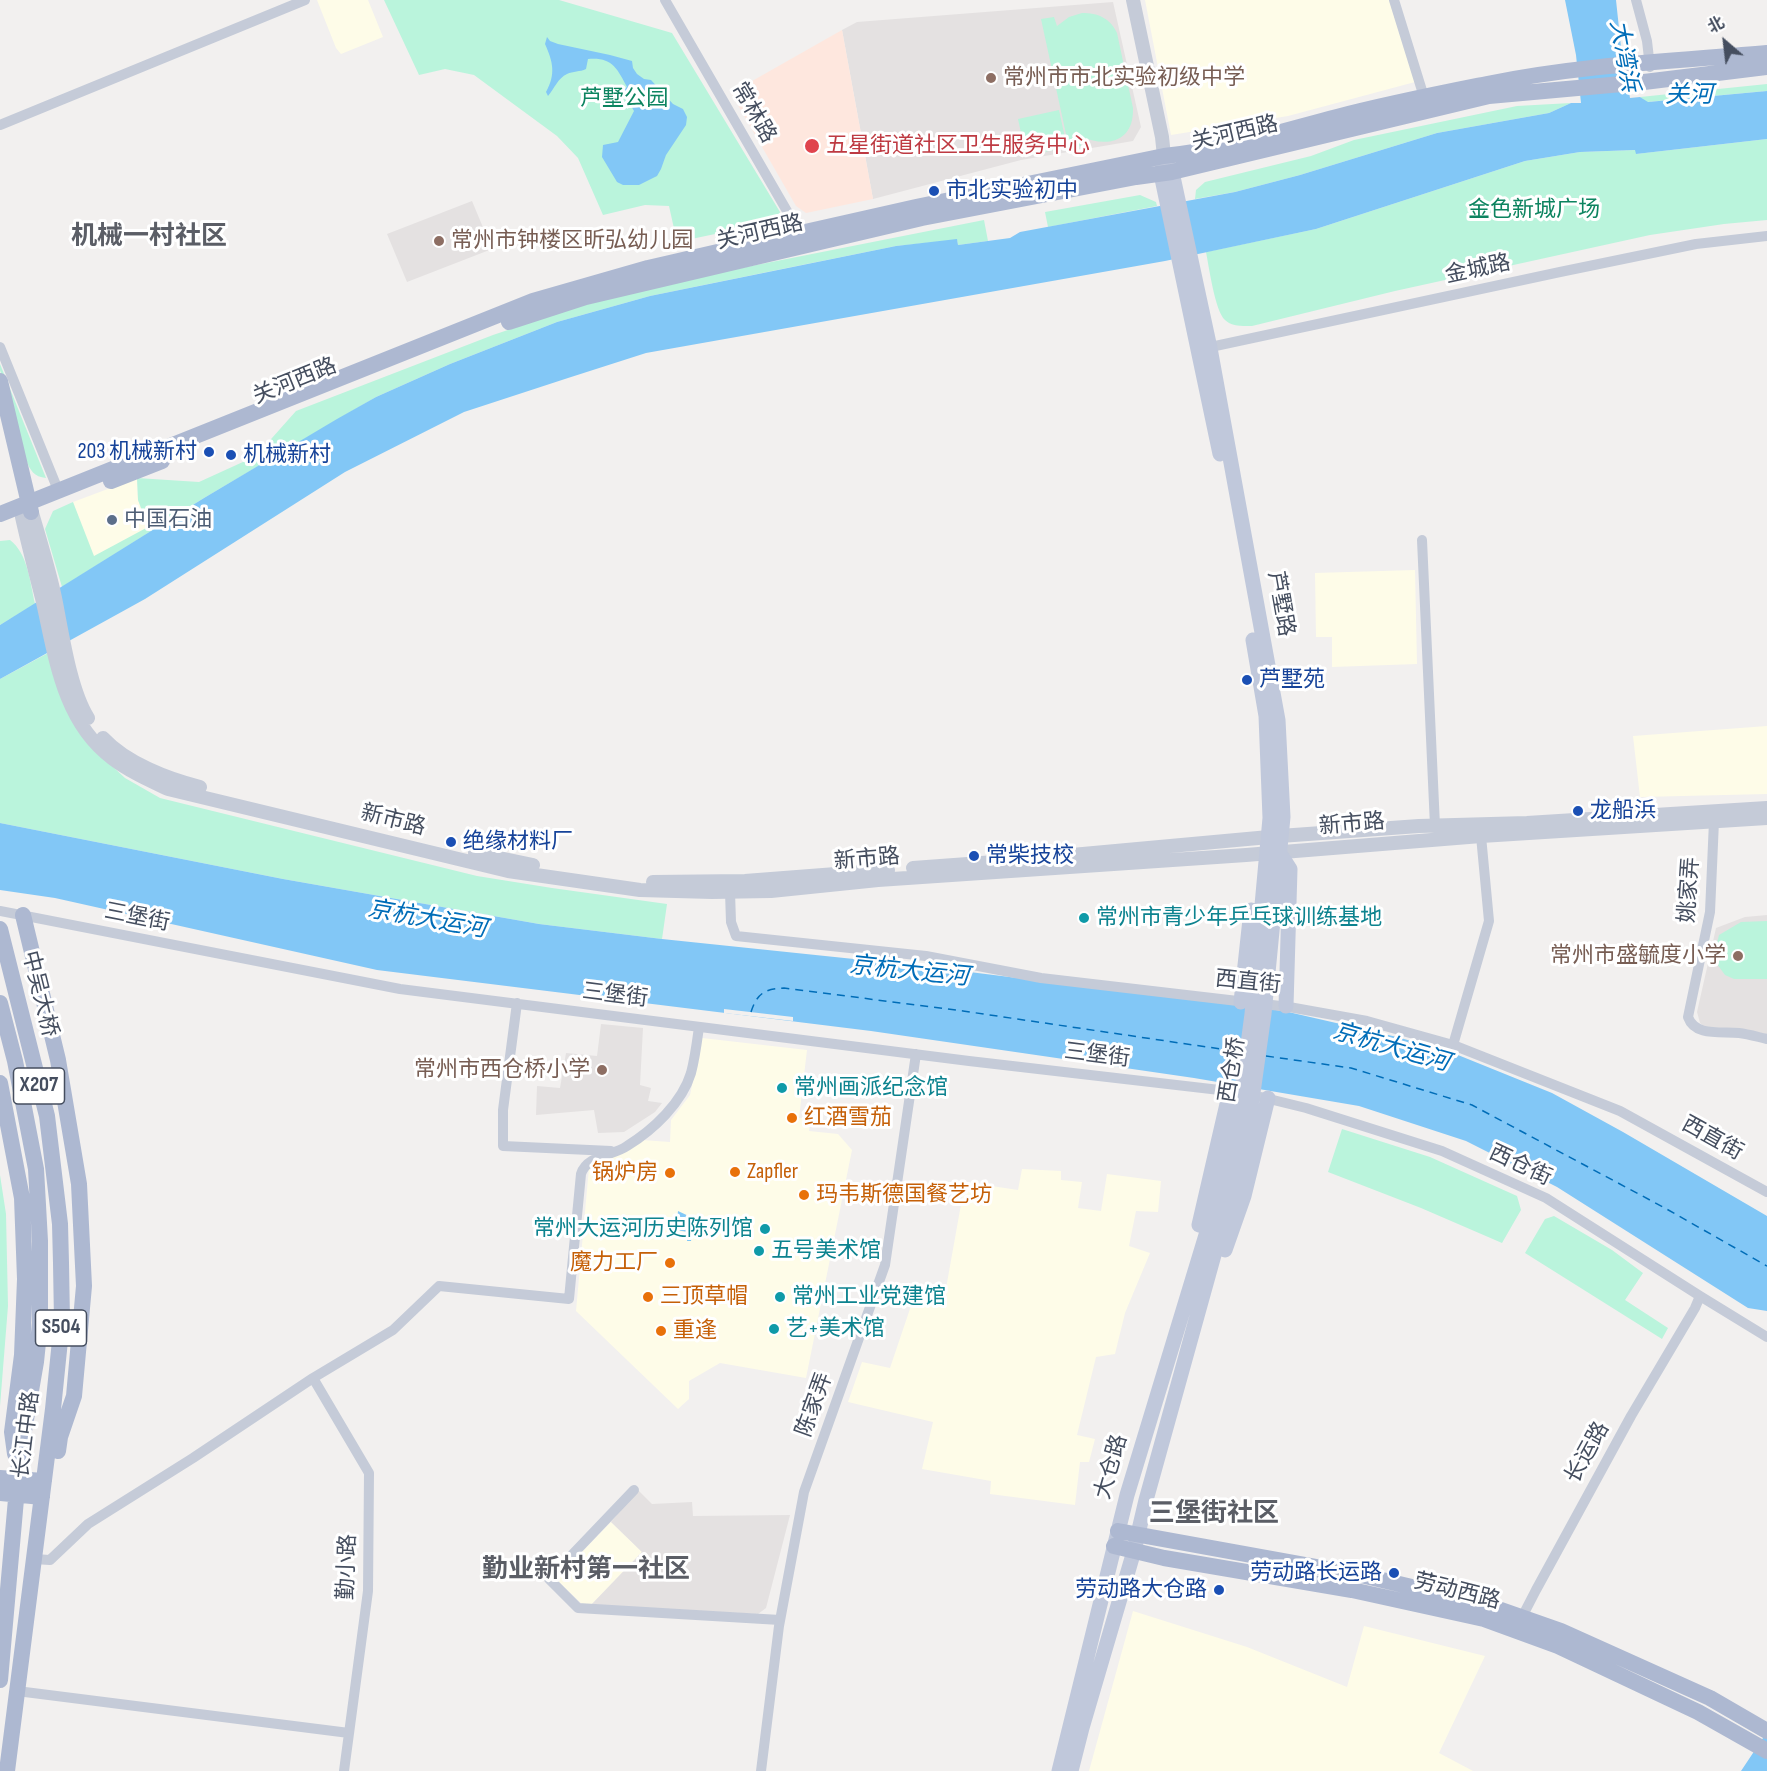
<!DOCTYPE html>
<meta charset="utf-8">
<style>
body{margin:0}
#map{position:relative;width:1767px;height:1771px;overflow:hidden;background:#f2f0ef;font-family:"Sofia Sans Condensed","Noto Sans SC",sans-serif}
canvas{display:block}
.north{position:absolute;left:1695px;top:12px;width:60px;height:60px;-webkit-text-stroke:4px #fff;paint-order:stroke;rotate:332deg;font-size:16px;font-weight:700;line-height:24px;text-align:center;color:#454e5f}
.north::after{content:'';display:block;margin:auto;width:21px;height:27px;background:#454e5f;clip-path:polygon(50% 0,100% 100%,50% 72%,0 100%)}
</style>
<div id="map">
<canvas width="1767" height="1771"></canvas>
<div class="north">北</div>
</div>
<script>
const context = document.querySelector('canvas').getContext('2d');
context.lineJoin = 'round';
function paint(path, color) {
  context.fillStyle = color;
  context.fill(path, 'evenodd');
}
function strokePath(path, color, width, dash) {
  context.strokeStyle = color;
  context.lineWidth = width;
  context.lineCap = dash ? 'butt' : 'round';
  context.setLineDash(dash || []);
  context.stroke(path);
}
function drawText(font, color, halo, rows, align = 'center') {
  context.font = font + ' "Sofia Sans Condensed","Noto Sans SC",sans-serif';
  context.lineWidth = 6;
  context.setLineDash([]);
  context.textBaseline = 'middle';
  context.strokeStyle = halo;
  context.fillStyle = color;
  for (const [text, x, y, turn = 0] of rows) {
    context.save();
    context.translate(x, y);
    context.rotate((+turn || 0) * Math.PI / 180);
    context.textAlign = isNaN(turn) ? turn : align;
    if (halo) context.strokeText(text, 0, 0);
    context.fillText(text, 0, 0);
    context.restore();
  }
}
paint(new Path2D(`
 M317 0H368L383 37 341 54 336 48Z
 M1145 0H1389L1415 82 1288 116 1171 135Z
 M137 478 138 500 149 527 93 557 73 502Z
 M1415 570 1417 664 1332 667V637H1316L1315 573Z
 M1767 726V794L1640 797 1633 736Z
 M702 1038 807 1050 799 1118 811 1119 809 1131 838 1134 852 1150 806 1378 720 1363 689 1381V1399L678 1409 576 1311 589 1168 642 1140 670 1142 671 1120 690 1095Z
 M1022 1169 1061 1171V1180L1082 1182 1078 1208 1101 1211 1107 1174 1161 1181 1158 1212 1136 1211 1129 1246 1150 1253 1125 1313 1115 1354 1096 1357 1077 1435 1095 1439 1089 1462H1080L1075 1505 990 1494 991 1481 922 1469 933 1422 848 1402 862 1362 890 1368 916 1291 945 1294 965 1182 1018 1190Z
 M611 1522 642 1552 591 1605 582 1604 556 1579Z
 M1133 1611 1247 1647 1347 1687 1364 1626 1485 1656 1439 1753 1473 1771H1089Z`), '#fefce8');
paint(new Path2D(`
 M1113 2 1141 127 1133 141 1021 160 873 199 842 30 857 22Z
 M472 201 492 249 407 282 387 234Z
 M1767 915V1037L1710 1031 1700 1023 1697 1012 1716 928 1745 917Z
 M601 1024 643 1028 640 1085 651 1088 648 1101 662 1103 655 1112 624 1132 598 1133 594 1110 536 1115 537 1086 560 1088 566 1053 597 1056Z
 M638 1490 652 1504 692 1502 693 1516 790 1515 766 1608 758 1614 591 1605 642 1552 611 1522Z`), '#e4e1e1');
paint(new Path2D(`
 M842 30 873 199 806 213 796 206 731 93Z`), '#fee7de');
paint(new Path2D(`
 M384 0H559L672 33 780 212 777 221 677 242 669 206 645 205 603 215 578 158 557 136 474 75 445 69 419 75Z
 M1082 13C1098 13 1110 18 1117 33L1133 108C1134 143 1106 148 1079 136L1081 146 1069 148 1041 19 1054 17 1057 26 1069 17Z
 M1767 84V91L1647 102 1640 97Z
 M1571 103 1549 113 1437 133 1300 175 1235 192 1195 199 1196 190 1205 182 1311 156 1354 140 1517 106Z
 M1059 110 1067 147 1026 156 1018 119Z
 M1767 139V220L1724 224 1650 235 1395 291 1252 326C1243 326 1232 327 1225 320 1215 311 1209 267 1206 252L1316 229 1525 161 1580 152 1636 150V154Z
 M1140 195 1156 202 1157 206 1048 227 1045 212Z
 M984 220 988 241 958 245 957 240 896 246 782 269 650 296 557 322 450 364 376 397 204 498 62 587 45 529 53 511 73 502 94 556 148 527 138 500 137 478 199 482 256 456 296 411 493 335 591 302 736 269Z
 M0 364 46 478C34 477 30 470 26 460L0 370Z
 M10 540C28 554 30 582 35 604L0 625V541Z
 M50 652 97 752 125 778 160 798 477 876 552 888 667 904 662 939 539 924 283 879 0 823V679Z
 M1767 921V979H1734L1725 975 1717 964 1714 955 1719 935 1741 922Z
 M1342 1129 1430 1157 1517 1196 1521 1210 1502 1243 1421 1208 1328 1172Z
 M0 1175 6 1214 8 1306 0 1406Z
 M1554 1216 1612 1250 1643 1273 1625 1300 1668 1328 1662 1339 1525 1253 1545 1219Z`), '#baf4dc');
paint(new Path2D(`
 M1565 0H1616L1621 47 1630 98 1640 97 1648 102 1767 91V139L1636 154 1635 150 1580 152 1525 161 1316 229 1165 261 646 353 568 378 464 412 345 472 145 599 0 679V625L204 498 337 419 376 397 450 364 557 322 650 296 896 246 957 239 958 245 1010 238 1020 232 1235 192 1300 175 1437 133 1549 113 1571 103H1581L1576 55Z
 M547 37 550 41 558 44 610 55 632 61 633 68 637 74 644 79 651 80 673 104 683 109 687 117 686 125 666 155 661 169 657 176 639 185H623L617 182 602 157 603 145 618 142 634 111 622 90 627 87C617 68 612 57 588 59L586 69C580 72 573 71 567 74 558 78 554 89 548 96L546 92C556 74 553 62 545 44Z
 M0 823 283 879 539 924 662 939 921 966 1284 1011 1397 1037 1453 1053 1552 1093 1623 1132 1767 1216V1311L1748 1308 1557 1187 1466 1141 1359 1106 1194 1078 871 1031 377 970 55 898 0 890Z
 M678 1211 695 1219 691 1241H687L688 1232 676 1230Z
 M1767 1732V1771H1741Z`), '#82c7f6');
paint(new Path2D(`
 M724 1009 793 1017V1021L724 1013Z`), '#f2f0ef');
strokePath(new Path2D(`
 M751 1012C757 993 765 989 784 988L963 1011 1241 1052
 M1266 1056 1351 1068 1472 1105 1663 1207 1767 1266`), '#006db8', 1.5, [8, 6]);
strokePath(new Path2D(`
 M665 0 802 237
 M1394 0 1424 97
 M1636 0 1647 41 1650 67
 M0 125 305 0
 M0 347 58 490
 M1206 348 1560 272 1696 244 1767 236
 M1422 540 1435 826
 M1714 821 1710 912 1688 1017C1695 1037 1722 1031 1739 1033 1748 1034 1758 1037 1767 1039
 M730 892 731 922 736 936 926 956 1041 978 1289 1007 1367 1021 1453 1045 1620 1111 1767 1192
 M0 911 400 989 969 1061 1237 1092
 M517 1003 503 1110V1146L611 1151
 M1453 1045 1489 921 1481 836
 M1261 1097 1306 1108 1442 1151 1546 1198 1700 1296 1767 1337
 M313 1378 369 1473 368 1591 344 1771
 M634 1490 549 1579 578 1608 780 1620
 M34 1559 50 1560 88 1524 193 1458 313 1378 393 1330 439 1286 569 1299 581 1174C587 1155 613 1156 627 1146 653 1130 682 1103 691 1073 695 1058 697 1042 699 1027
 M1520 1621 1536 1590 1631 1416 1695 1308 1700 1296
 M17 1691 349 1733
 M761 1771 779 1626 804 1492 885 1265 916 1054`), '#c5cbd8', 10);
strokePath(new Path2D(`
 M1133 0 1162 137 1164 156
 M32 513C40 541 49 569 55 598 62 632 70 690 88 718
 M22 517C28 544 35 571 42 598 55 654 62 721 112 758 129 771 149 780 168 789L508 871 640 890 712 892 771 891 878 880 1246 855 1481 836 1767 818
 M103 738C126 763 168 779 200 787
 M475 853 533 865
 M913 868 995 862 1280 836 1419 826 1527 823 1767 808
 M653 882 745 881 888 870`), '#c5cbd8', 14);
strokePath(new Path2D(`
 M1163 164 1161 174 1220 454
 M1279 852 1290 869 1286 1006
 M1241 1002 1251 910
 M1199 1225 1230 1091
 M1225 1250 1244 1196 1268 1098
 M1059 1771 1127 1495 1223 1179 1241 1097 1252 1014 1270 818 1266 716 1253 640
 M1071 1771 1082 1728 1134 1551 1146 1500 1234 1183 1252 1100 1264 1014 1283 817 1278 720 1210 348 1172 172 1167 162`), '#c0c8db', 15);
strokePath(new Path2D(`
 M509 322 586 297 922 218 1136 177 1172 172 1489 96 1644 82 1767 67
 M0 381 31 512
 M111 481 162 461
 M0 514 533 301 648 268 774 239 916 207 1164 156C1223 150 1279 132 1337 117 1386 104 1437 94 1487 84 1579 65 1674 61 1767 53
 M23 915 58 1060 79 1184 84 1286 74 1396 60 1437 58 1451
 M0 929 47 1116 60 1224 61 1263 62 1321 53 1409 7 1771
 M0 1003 15 1061 36 1169 40 1241V1323L36 1362 20 1454 0 1680
 M0 1083 22 1198 25 1279 22 1355 12 1432 15 1454
 M0 1478 44 1481
 M0 1493 42 1497
 M1118 1531 1361 1575 1484 1604 1561 1631 1710 1698 1767 1731
 M1114 1546 1164 1558 1352 1590 1484 1619 1558 1646 1698 1712 1767 1751`), '#adb8d1', 16);
for (const [x, y, r, color] of [
 [991,78,6,"#8d6e63"],
 [812,146,8,"#e0444e"],
 [934,191,6,"#1a4fb4"],
 [439,241,6,"#8d6e63"],
 [209,452,6,"#1a4fb4"],
 [231,455,6,"#1a4fb4"],
 [112,520,6,"#5c6f8a"],
 [1247,680,6,"#1a4fb4"],
 [1578,811,6,"#1a4fb4"],
 [451,842,6,"#1a4fb4"],
 [974,856,6,"#1a4fb4"],
 [1084,918,6,"#0f9aa8"],
 [1738,956,6,"#8d6e63"],
 [602,1070,6,"#8d6e63"],
 [782,1088,6,"#0f9aa8"],
 [792,1118,6,"#e8710a"],
 [735,1172,6,"#e8710a"],
 [670,1173,6,"#e8710a"],
 [804,1195,6,"#e8710a"],
 [765,1229,6,"#0f9aa8"],
 [759,1251,6,"#0f9aa8"],
 [670,1263,6,"#e8710a"],
 [648,1297,6,"#e8710a"],
 [780,1297,6,"#0f9aa8"],
 [774,1329,6,"#0f9aa8"],
 [661,1331,6,"#e8710a"],
 [1394,1573,6,"#1a4fb4"],
 [1219,1590,6,"#1a4fb4"]
]) {
  const dot = new Path2D();
  dot.arc(x, y, r, 0, 2 * Math.PI);
  context.fillStyle = color;
  context.fill(dot);
  strokePath(dot, '#fff', 2);
}
for (const [x, y, w] of [
 [39,1086,51],
 [61,1328,51]
]) {
  const box = new Path2D();
  box.roundRect(x - w / 2, y - 18, w, 36, 4.5);
  context.fillStyle = '#fff';
  context.fill(box);
  strokePath(box, '#454e5f', 1.5);
}
drawText('bold 21px', '#454e5f', null, [
 ["X207",39,1086],
 ["S504",61,1328]
]);
drawText('22px', '#785e54', '#fff', [
 ["常州市市北实验初级中学",1003,78],
 ["常州市钟楼区昕弘幼儿园",451,241],
 ["常州市盛毓度小学",1726,956,"right"],
 ["常州市西仓桥小学",590,1070,"right"]
], 'left');
drawText('22px', '#0d8460', '#fff', [
 ["芦墅公园",624,99],
 ["金色新城广场",1534,210]
]);
drawText('22px', '#454e5f', '#fff', [
 ["常林路",753,113,60],
 ["关河西路",1235,134,-13],
 ["关河西路",760,233,-13],
 ["金城路",1478,270,-12],
 ["关河西路",295,382,-22],
 ["芦墅路",1280,604,80],
 ["新市路",393,821,14],
 ["新市路",1352,825,-5],
 ["新市路",867,860,-5],
 ["姚家弄",1690,890,-86],
 ["三堡街",137,918,11],
 ["西直街",1248,983,6],
 ["中吴大桥",39,994,76],
 ["三堡街",615,996,7],
 ["三堡街",1097,1056,7],
 ["西仓桥",1233,1070,-81],
 ["西直街",1712,1139,29],
 ["西仓街",1520,1166,25],
 ["陈家弄",815,1405,-70],
 ["长江中路",27,1435,-83],
 ["长运路",1588,1453,-61],
 ["大仓路",1112,1467,-74],
 ["勤小路",348,1567,-88],
 ["劳动西路",1457,1592,14]
]);
drawText('22px', '#be3a42', '#fff', [
 ["五星街道社区卫生服务中心",826,146]
], 'left');
drawText('22px', '#164399', '#fff', [
 ["市北实验初中",946,191],
 ["203 机械新村",197,452,"right"],
 ["机械新村",243,455],
 ["芦墅苑",1259,680],
 ["龙船浜",1590,811],
 ["绝缘材料厂",463,842],
 ["常柴技校",986,856],
 ["劳动路长运路",1382,1573,"right"],
 ["劳动路大仓路",1207,1590,"right"]
], 'left');
drawText('22px', '#4e5e75', '#fff', [
 ["中国石油",124,520]
], 'left');
drawText('22px', '#0d838f', '#fff', [
 ["常州市青少年乒乓球训练基地",1096,918],
 ["常州画派纪念馆",794,1088],
 ["常州大运河历史陈列馆",753,1229,"right"],
 ["五号美术馆",771,1251],
 ["常州工业党建馆",792,1297],
 ["艺+美术馆",786,1329]
], 'left');
drawText('22px', '#c56008', '#fff', [
 ["红酒雪茄",804,1118],
 ["Zapfler",747,1172],
 ["锅炉房",658,1173,"right"],
 ["玛韦斯德国餐艺坊",816,1195],
 ["魔力工厂",658,1263,"right"],
 ["三顶草帽",660,1297],
 ["重逢",673,1331]
], 'left');
drawText('italic 24px', '#006db8', '#fff', [
 ["大湾浜",1623,56,80],
 ["关河",1689,96],
 ["京杭大运河",427,920,10],
 ["京杭大运河",909,972,6],
 ["京杭大运河",1391,1048,16]
]);
drawText('bold 26px', '#5b5e66', '#fff', [
 ["机械一村社区",149,237],
 ["三堡街社区",1214,1514],
 ["勤业新村第一社区",586,1570]
]);
</script>
